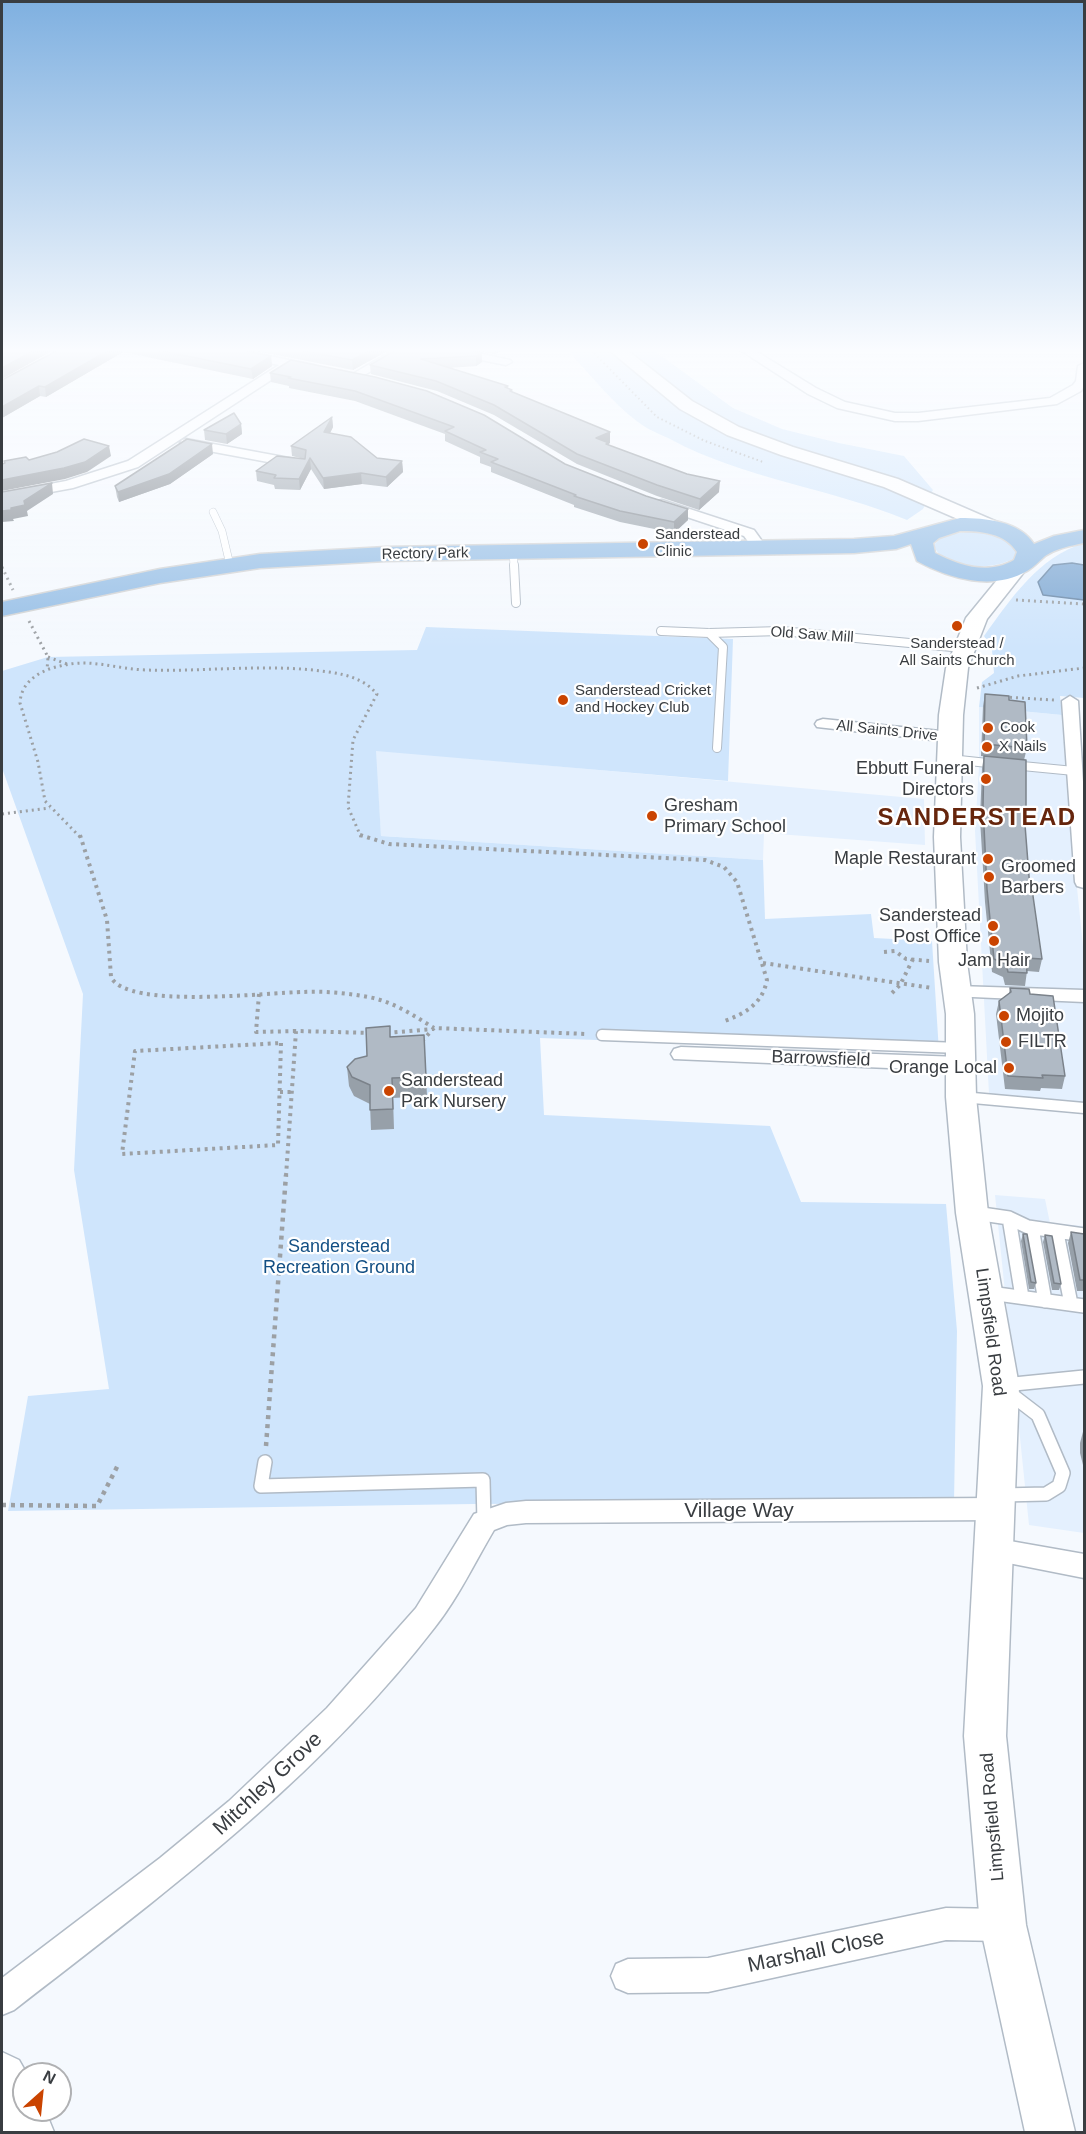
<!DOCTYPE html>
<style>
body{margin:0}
#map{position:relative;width:1086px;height:2134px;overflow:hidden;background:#f5f9fe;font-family:Helvetica,sans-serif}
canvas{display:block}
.frame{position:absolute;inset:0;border:3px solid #393d41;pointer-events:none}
.north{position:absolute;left:12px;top:2062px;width:60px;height:60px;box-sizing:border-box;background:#fff;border:2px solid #b0b1b3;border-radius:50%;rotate:27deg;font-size:16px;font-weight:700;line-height:24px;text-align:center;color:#393d41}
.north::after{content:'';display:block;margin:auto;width:21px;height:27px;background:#ca4401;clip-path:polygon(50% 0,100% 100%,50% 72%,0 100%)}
</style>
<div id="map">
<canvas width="1086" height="2134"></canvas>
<div class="frame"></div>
<div class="north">N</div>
</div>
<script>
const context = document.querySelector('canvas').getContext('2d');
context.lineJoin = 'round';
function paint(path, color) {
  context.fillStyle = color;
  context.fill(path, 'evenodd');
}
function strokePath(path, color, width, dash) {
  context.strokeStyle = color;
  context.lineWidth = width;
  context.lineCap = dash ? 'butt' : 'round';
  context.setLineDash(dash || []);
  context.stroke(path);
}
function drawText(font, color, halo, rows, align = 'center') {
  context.font = font + ' Helvetica,sans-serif';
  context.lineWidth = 4.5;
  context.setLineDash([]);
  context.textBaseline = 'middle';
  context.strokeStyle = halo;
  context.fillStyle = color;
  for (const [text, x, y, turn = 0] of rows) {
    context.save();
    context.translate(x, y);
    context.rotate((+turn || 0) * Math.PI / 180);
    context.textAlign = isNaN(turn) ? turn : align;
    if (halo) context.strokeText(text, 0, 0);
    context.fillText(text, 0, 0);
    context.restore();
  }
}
paint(new Path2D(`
 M979 707 1062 715 1068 800 1084 956V1102L989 1094 975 831 979 767Z
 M375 750 924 799 925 845 764 833 763 860 381 836Z
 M995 1195 1045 1199 1050 1223 1084 1226V1533L1029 1525Z`), '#e4f0fe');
paint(new Path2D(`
 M567 350H653L733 408 782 429 839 443 904 456 933 490 923 509 907 520C830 488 744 479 670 439 659 434 647 429 638 422 611 402 590 374 567 350Z
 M977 531 1010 541 1018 552 1016 557C997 571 941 571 934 545L943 535Z
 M1084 543V698L1060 696 1062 715 979 707 982 682 994 673 992 650 984 636C1011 598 1039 557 1084 543Z
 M426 627 733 639 728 781 376 751 381 836 763 860 765 919 871 914 874 938 932 941 939 1052 540 1038 544 1115 770 1126 801 1202 946 1204 957 1331 954 1502 474 1504 8 1511 28 1396 109 1389 74 1170 83 994 2 768V671L48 657 417 650Z`), '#cfe5fc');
const water = new Path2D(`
 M1072 563 1084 565V600L1043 595 1038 582 1053 565Z`);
paint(water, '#81aad4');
strokePath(water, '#6b89a8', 1.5);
const laneFar3 = new Path2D(`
 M213 512 222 531 230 565
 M513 552 514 566`);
const laneFar2 = new Path2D(`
 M514 565 516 603
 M661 631 709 633 781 631 963 648
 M709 633 723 647 717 748
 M950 759 997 764
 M1012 765 1074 771`);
const laneFar1 = new Path2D(`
 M602 1035 960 1048
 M962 1097 1084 1108`);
const lane = new Path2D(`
 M975 1213 1009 1218 1028 1227 1084 1235
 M1009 1218 1022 1297
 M1032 1228 1045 1301
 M1057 1233 1071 1304
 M990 1293 1084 1306
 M1004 1385 1084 1377
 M265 1462 261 1486 483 1480 484 1522
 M1002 1495 1046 1494 1059 1486 1063 1473 1038 1415 1008 1392`);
const street = new Path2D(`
 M216 350H239L314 365 320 368 314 371 291 367 138 467 73 488 2 501V493L66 481 128 461 279 365 222 353Z
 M394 350H408L359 378 355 380 349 376Z
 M441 350H464L510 360 512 362 506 365 447 353Z
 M740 350H754L816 388 845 402 895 413H918L1050 398 1073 385 1076 381 1078 366 1084 363V386L1081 391 1057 404 918 421H895L837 408 808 394Z
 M186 439 300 460 306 464 300 468 182 446 180 443 182 440Z
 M662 500 754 530 767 548 760 552 755 551 744 536 657 507 655 504 657 501Z
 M1070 696 1078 701 1084 798V888L1077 886 1075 882 1062 701Z
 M823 719 950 732 958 737 950 742 817 727 815 724 817 721Z
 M957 986 1084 990V1002L950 996 947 992 950 988Z
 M681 1047 960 1057 967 1059 970 1064 967 1069 960 1071 674 1059 671 1054 674 1049Z
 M996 1498 1006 1501 1009 1509 1006 1517 996 1520 526 1523 507 1525 494 1530C475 1562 458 1598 435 1627 317 1780 165 1893 14 2010L2 2015V1978L160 1858 229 1801 327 1708 416 1608 474 1514 506 1503 526 1501Z
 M993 1538 1084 1554V1578L983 1558 979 1550 983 1542Z
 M946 1908 1003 1909 1014 1914 1019 1925 1014 1936 1003 1941 946 1940 708 1992 628 1993 616 1988 611 1976 616 1964 628 1959 708 1958Z`);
const secondary = new Path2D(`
 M609 350H627L692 401 739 427 793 447 898 479 1004 525 1007 529 1004 533H990L884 487 781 455 727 435 680 409Z
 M1018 561 1025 563 1028 567 987 619 968 668 963 715 960 837 967 962 974 1014 976 1097 988 1213 1019 1386 1006 1736 1026 1925 1075 2132H1025L980 1925 964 1736 983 1386 956 1213 946 1097V1014L939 962 934 837 939 715 946 668 966 618 1011 563Z
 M2 2052 19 2060 27 2074H24V2110H45L54 2132H3Z`);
const primary = new Path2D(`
 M960 518C986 518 1019 521 1034 544L1054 536 1084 530V543C1070 546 1057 548 1045 556 1039 561 1034 567 1027 571 993 591 950 579 917 561L911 544 896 549 854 553 386 561 260 568 160 583 2 616V602L160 569 260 554 386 547 854 539 894 536ZM960 531C981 531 1005 533 1017 552L1014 560C988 575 960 566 935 553L933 543 939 538Z`);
strokePath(laneFar3, '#b1bbc6', 8);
strokePath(laneFar2, '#b1bbc6', 10);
strokePath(laneFar1, '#b1bbc6', 13);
strokePath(lane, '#b1bbc6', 16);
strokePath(street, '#b1bbc6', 3);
strokePath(secondary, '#b1bbc6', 3);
strokePath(primary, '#d3d4d5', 3);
strokePath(new Path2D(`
 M591 350 657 417 705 441 763 462`), '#9ca0a4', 2, [1.5, 3]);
strokePath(new Path2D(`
 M2 567 13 590
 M1016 600 1084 604
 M29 621 48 657 47 670
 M48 657 67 664
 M977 688 1018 676 1084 668
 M1004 697 1054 700
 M2 814 50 808
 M80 837 45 801 38 762 20 703C21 681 41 670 60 666 92 658 115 669 146 670 206 672 269 663 329 672 348 675 364 679 377 694L353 740 348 807 361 837`), '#9ca0a4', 3, [2, 4]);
strokePath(new Path2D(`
 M80 835 107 920 111 977C126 1010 270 992 304 992 325 991 347 993 368 997 392 1001 413 1015 434 1028
 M360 835 389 844 705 860 724 867 737 882 767 980C762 1005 744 1014 722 1022
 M884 952 895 951 906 959 929 961
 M763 963 932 988
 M892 993 900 985 913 959
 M259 994 256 1032 296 1031
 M387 1033 433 1029
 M422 1041 434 1028 587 1034
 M281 1043 278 1145 122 1154 135 1051Z
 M280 1092H291
 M286 1176 296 1031 371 1033`), '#9ca0a4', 4, [3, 4.5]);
strokePath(new Path2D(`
 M266 1446 286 1175
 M2 1505 97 1506 118 1465`), '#9ca0a4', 4.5, [4, 5]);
strokePath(laneFar3, '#fff', 7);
strokePath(laneFar2, '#fff', 8);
strokePath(laneFar1, '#fff', 10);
strokePath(lane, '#fff', 13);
paint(street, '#fff');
paint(secondary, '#fff');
paint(primary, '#97bfe6');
paint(new Path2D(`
 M59 350H241L271 356 272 366 253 379 123 352 46 397 40 396 2 418V380Z
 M251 350H389L353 370Z
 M474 350H502L495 354Z
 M482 353V362L476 366 448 368 508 386V388L512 392 610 432V443H609L608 445 719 492 699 510 657 496 577 464 494 415 437 391 371 374 370 365Z
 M291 360 565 464 688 520 674 533 620 522 574 507V505L491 472V467L480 463V457L445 441V434L355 401 289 388V386L271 382 270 373Z
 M332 417 333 427 330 433 377 458 402 461 403 472 387 487 362 484 324 489 311 469 300 490 275 489 274 485 257 481 256 471 300 458 292 456 291 446Z
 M241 424 242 434 227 444 205 440 204 430Z
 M213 454 170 484 119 502 117 497 115 486Z
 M985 694 1009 700 1027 748 1024 760 981 756 983 706Z
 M984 756 1026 813 1024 822 1030 889 1042 959 1039 972 1027 971 1025 986 1005 985 1003 977 992 972 985 902 980 819 982 768Z
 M1010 988 1030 994 1065 1076 1062 1089 1041 1088 1040 1091 1005 1089 996 1014 999 1001 1009 993Z
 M424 1035 427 1096 393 1098 394 1129 371 1130 370 1104 354 1096 349 1086 347 1067 367 1056 391 1037Z
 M1071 1232 1084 1234V1291H1077L1068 1243Z
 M1023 1234 1036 1283 1034 1289H1029L1021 1241Z
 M1045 1235 1061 1284 1059 1290H1052L1043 1242Z
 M1084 1428V1469L1080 1453V1443Z`), '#97a0a9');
paint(new Path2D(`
 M35 350H54L2 379V368Z
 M109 350H123V352L46 397 45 387Z
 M371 350H389L353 370 352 360Z
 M495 350H502L495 354Z
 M482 353V362L476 366V356Z
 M271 356 272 366 253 379 251 369Z
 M39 386 40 396 2 418V407Z
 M332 417 333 427 325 443 324 432Z
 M241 424 242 434 227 444 226 434Z
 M610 432V443H609L608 453 596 438Z
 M212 444 213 454 170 484 119 502 118 492Z
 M109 446 111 456 87 472 65 479 2 491V480Z
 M310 458 311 469 300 490 299 479Z
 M402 461 403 472 387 487 386 477Z
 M361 473 362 484 324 489 323 478Z
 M720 481 719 492 699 510 700 499Z
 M52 483 53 494 27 511 28 516 13 519 14 521 2 522V511L11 508 24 501Z
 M688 509V520L674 533V522Z`), '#7b828a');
const building = new Path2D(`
 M2 350H35L2 368Z
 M58 350H109L45 387 39 386 2 407V380Z
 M157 350H241L271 356 251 369Z
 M299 350H371L352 360Z
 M396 350H468L482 353 476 356 421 359 508 386 505 387 512 390 510 391 610 432 596 438 609 443 606 444 687 474 720 481 700 499 657 485 577 454 494 405 436 381 370 365Z
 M291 360 375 377 427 391 484 415 565 464 646 496 688 509 674 522 620 511 574 496 576 495 491 462 498 459 480 452 486 450 445 431 454 427 355 391 288 378 291 377 270 373Z
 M234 413 241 424 226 434 204 430Z
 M332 417 324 432 351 437 377 458 402 461 386 477 361 473 323 478 310 458 299 479 274 478 276 475 256 471 277 456 305 459 306 450 291 446Z
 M84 439 109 446 85 462 64 468 2 480V464L5 463 4 461 26 457 29 460 57 452Z
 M187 439 212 444 169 474 118 492 115 486Z
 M52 483 24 501 25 505 11 508V510L2 511V492Z
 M985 694 1009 696V700L1025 702 1027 748 984 744Z
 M984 756 1026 760V813L1024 812 1030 889H1032L1042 959 1026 958 1027 973 1008 972 1006 964 994 959 987 889 983 806Z
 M1010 988 1029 989 1030 994 1053 996 1065 1076 1042 1075 1043 1078 1008 1076 999 1001 1011 992Z
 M390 1026V1037L424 1035 426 1077 392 1078 393 1109 370 1110V1085L352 1077 347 1067 355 1059 367 1056 366 1028Z
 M1071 1232 1084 1234V1280H1080Z
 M1023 1234H1027L1036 1283 1031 1282Z
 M1045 1235 1052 1236 1061 1284 1054 1283Z`);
paint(building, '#b0bac5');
strokePath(building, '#7b828a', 1.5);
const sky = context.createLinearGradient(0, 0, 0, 649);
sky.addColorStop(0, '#7fb0e0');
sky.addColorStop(0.54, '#fafcff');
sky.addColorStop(1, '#fafcff00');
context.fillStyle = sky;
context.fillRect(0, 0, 1086, 649);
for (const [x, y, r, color] of [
 [643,544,6,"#ca4401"],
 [957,626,6,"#ca4401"],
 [563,700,6,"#ca4401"],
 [988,728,6,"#ca4401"],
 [987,747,6,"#ca4401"],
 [986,779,6,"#ca4401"],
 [652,816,6,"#ca4401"],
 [988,859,6,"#ca4401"],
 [989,877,6,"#ca4401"],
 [993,926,6,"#ca4401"],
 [994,941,6,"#ca4401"],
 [1004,1016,6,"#ca4401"],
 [1006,1042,6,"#ca4401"],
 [1009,1068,6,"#ca4401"],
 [389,1091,6,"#ca4401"]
]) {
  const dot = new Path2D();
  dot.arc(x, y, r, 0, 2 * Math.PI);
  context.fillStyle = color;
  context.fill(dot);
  strokePath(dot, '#fff', 2);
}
drawText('15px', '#393d41', '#fff', [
 ["Sanderstead",655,535],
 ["Clinic",655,552],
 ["Sanderstead /",957,644,"center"],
 ["All Saints Church",957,661,"center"],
 ["Sanderstead Cricket",575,691],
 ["and Hockey Club",575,708],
 ["Cook",1000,728],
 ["X Nails",999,747]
], 'left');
drawText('15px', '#393d41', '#fff', [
 ["Rectory Park",425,554,-1],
 ["Old Saw Mill",812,635,4],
 ["All Saints Drive",887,731,6]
]);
drawText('18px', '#393d41', '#fff', [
 ["Ebbutt Funeral",974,769,"right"],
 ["Directors",974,790,"right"],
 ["Gresham",664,806],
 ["Primary School",664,827],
 ["Maple Restaurant",976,859,"right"],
 ["Groomed",1001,867],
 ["Barbers",1001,888],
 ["Sanderstead",981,916,"right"],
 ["Post Office",981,937,"right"],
 ["Jam Hair",994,961,"center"],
 ["Mojito",1016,1016],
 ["FILTR",1018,1042],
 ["Orange Local",997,1068,"right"],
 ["Sanderstead",401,1081],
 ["Park Nursery",401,1102]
], 'left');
drawText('18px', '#393d41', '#fff', [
 ["Barrowsfield",821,1059,2],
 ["Limpsfield Road",990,1332,82],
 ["Limpsfield Road",993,1817,-95]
]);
drawText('18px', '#124f84', '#fff', [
 ["Sanderstead",339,1247],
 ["Recreation Ground",339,1268]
]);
drawText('21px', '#393d41', '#fff', [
 ["Village Way",739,1511],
 ["Mitchley Grove",268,1784,-43],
 ["Marshall Close",816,1952,-12]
]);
context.letterSpacing = '1.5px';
drawText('bold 24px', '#66250c', '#fff', [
 ["SANDERSTEAD",977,818]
]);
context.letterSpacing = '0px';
</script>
